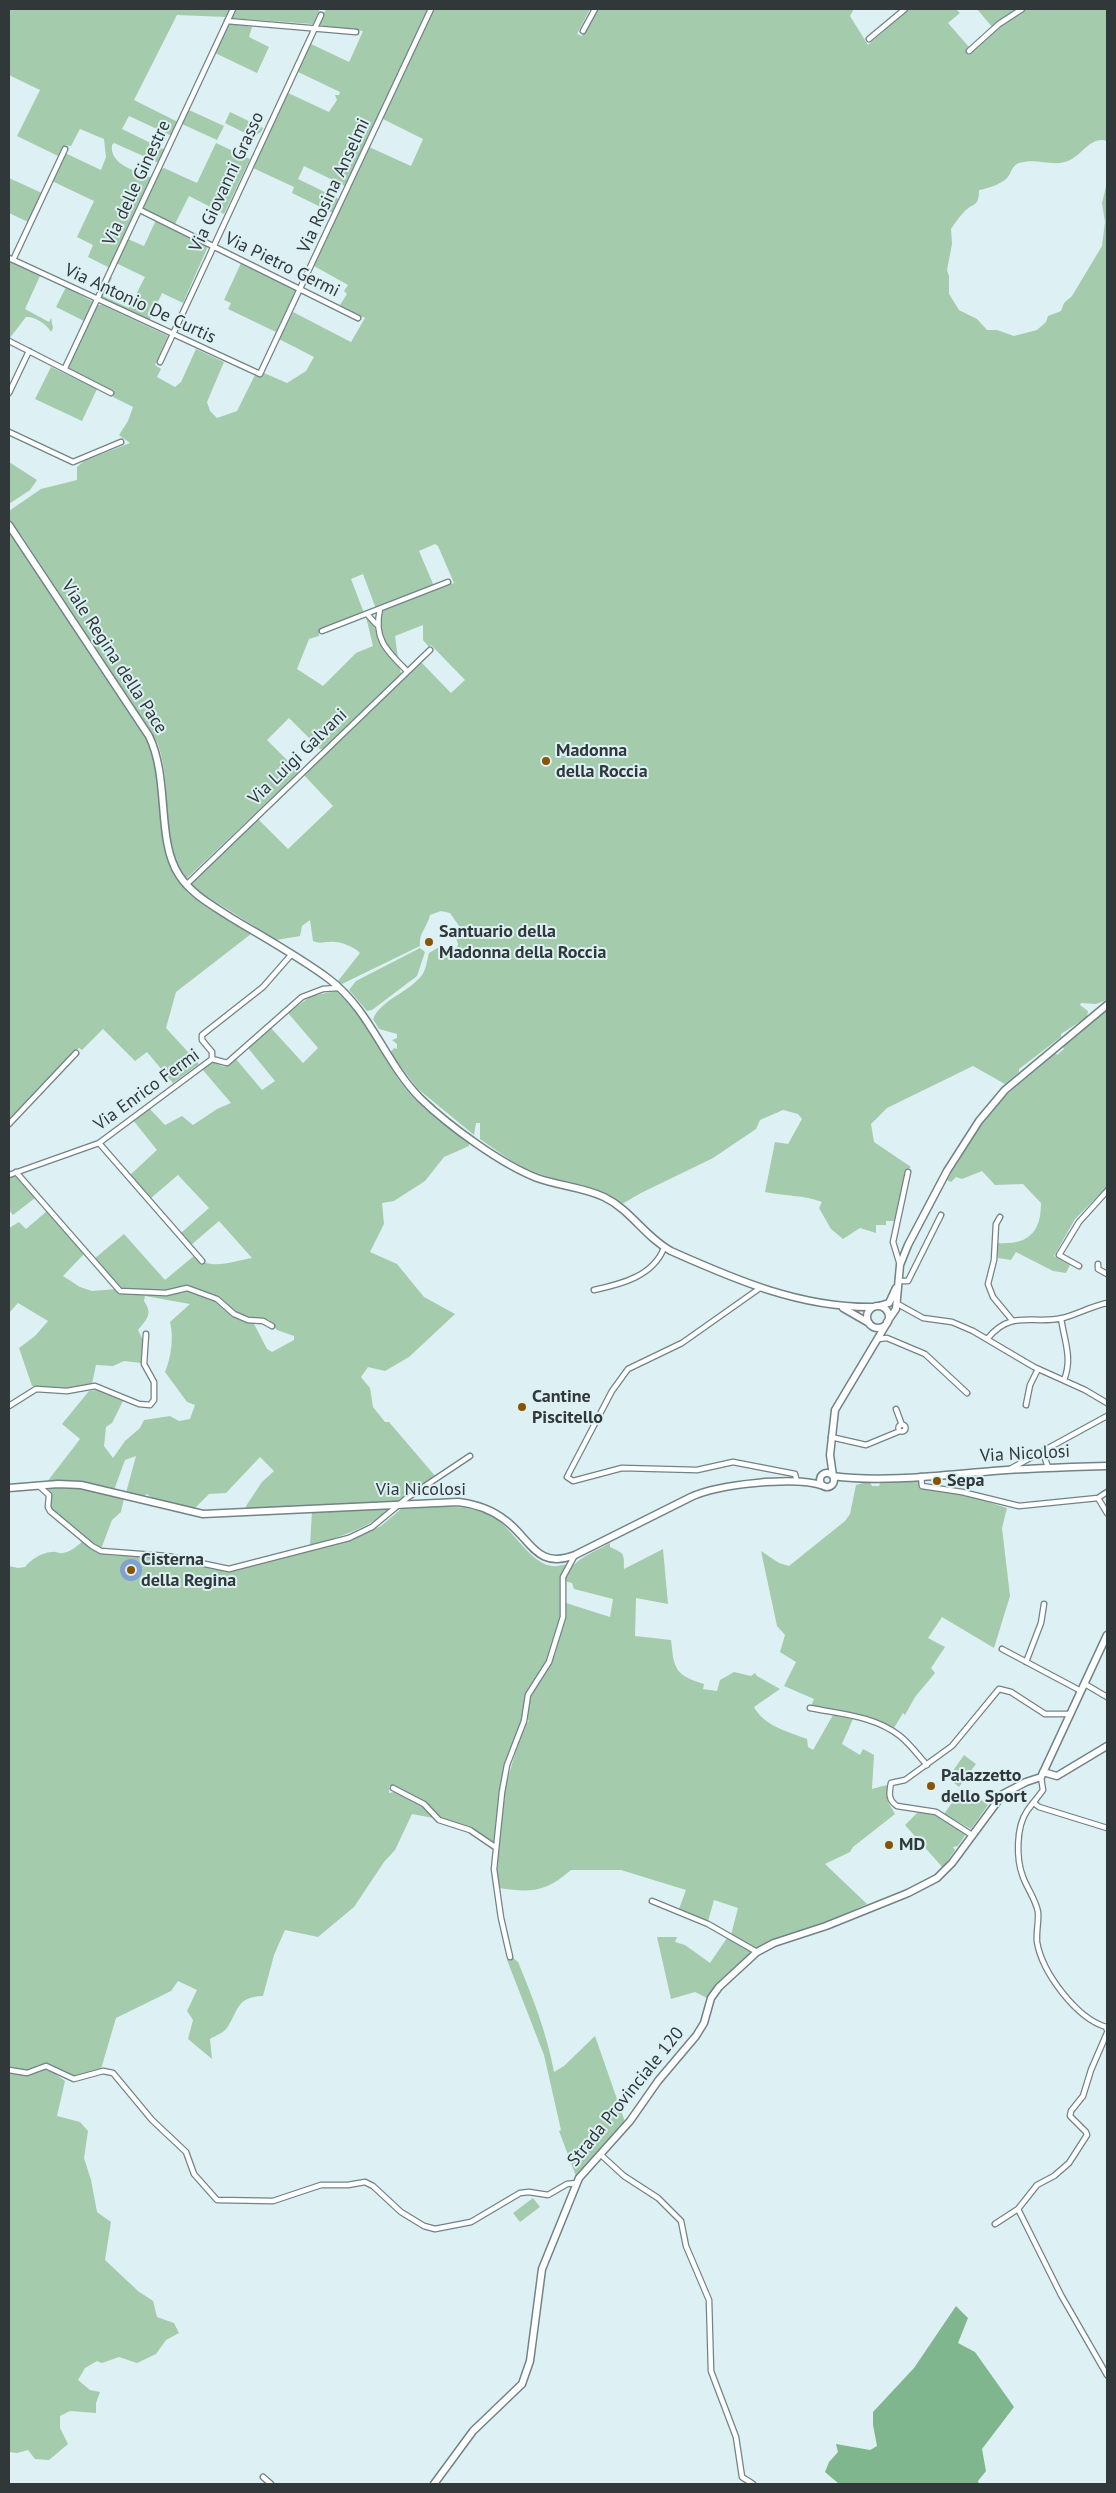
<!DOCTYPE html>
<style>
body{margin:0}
#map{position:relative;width:1116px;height:2493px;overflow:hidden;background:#ddf1f4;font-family:"PT Sans",sans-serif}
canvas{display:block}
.frame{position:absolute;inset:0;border:10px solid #303839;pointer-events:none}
</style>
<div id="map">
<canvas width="1116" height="2493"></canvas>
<div class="frame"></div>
</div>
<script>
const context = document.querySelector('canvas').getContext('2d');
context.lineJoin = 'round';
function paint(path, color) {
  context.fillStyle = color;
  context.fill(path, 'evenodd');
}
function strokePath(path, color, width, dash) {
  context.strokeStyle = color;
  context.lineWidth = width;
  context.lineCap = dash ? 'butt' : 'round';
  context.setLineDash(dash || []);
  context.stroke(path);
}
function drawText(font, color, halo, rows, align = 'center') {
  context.font = font + ' "PT Sans",sans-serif';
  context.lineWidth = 4;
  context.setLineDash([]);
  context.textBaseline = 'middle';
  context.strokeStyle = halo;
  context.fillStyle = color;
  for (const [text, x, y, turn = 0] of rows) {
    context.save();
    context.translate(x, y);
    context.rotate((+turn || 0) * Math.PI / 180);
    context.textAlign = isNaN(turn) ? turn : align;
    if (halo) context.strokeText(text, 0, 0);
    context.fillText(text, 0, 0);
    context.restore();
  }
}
paint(new Path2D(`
 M9 9H230L226 17 177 15 134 100 178 122 172 136 129 116 122 129 165 150 159 163 114 143 112 145C109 165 137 171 152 178L110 268 88 257 93 245 77 237 94 201 52 181 65 153 101 170 106 157 104 139 80 129 71 146 65 145 58 156 17 136 40 90 9 75Z
 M235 9H320L313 24 231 18Z
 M326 9H428L345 186 304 166 298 179 339 199 333 213 292 193 294 187 253 168 286 92 329 112 337 100 335 95H339L340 92 296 71 309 43 349 62 351 58 363 31 318 25Z
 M434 9H590L577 34 582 36 598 9H854L850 16 868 45 910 9H956L960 13 948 23 969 47 966 51 969 55 1001 25 1024 9H1107V141C1092 136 1083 153 1072 159 1055 169 1038 157 1019 163 1011 166 1012 173 1007 178 1001 184 987 189 979 190 979 208 973 202 964 212 959 217 955 223 951 229L952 244 947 270 949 276V294L959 310 977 319 987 330H997L1014 336 1037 330 1046 322 1048 316 1061 311 1064 303 1072 296 1102 246 1105 222 1102 203 1107 182V1000L1096 1004 1081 1003 1080 1005 1088 1011 1087 1017 1061 1034V1037L1019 1069V1072L1005 1084 973 1066 887 1108 871 1124 874 1142 911 1167 906 1171 897 1221H886V1225H876V1233L860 1228 843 1239 831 1229 819 1208 822 1202C804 1195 784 1196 765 1192L775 1142 788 1144 802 1119 798 1114 783 1110 760 1120 756 1129 713 1158 641 1193 622 1204C599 1187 570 1184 543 1175 520 1168 500 1153 480 1139V1123H476L474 1135 418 1089 390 1053 394 1048 397 1049V1044L392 1040 397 1038V1034L379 1029 373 1019C382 999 408 993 422 975 426 970 427 960 429 953L441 946 447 954 455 956 458 944 456 937 462 930 450 913 441 911 430 915C428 926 418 934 420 946L342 984 338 981 360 953C353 946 339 941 329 942 322 942 320 944 313 941L310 920 302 926 300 936 276 940 192 887V882L258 819 288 849 333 806 304 775 420 661 451 693 465 680 431 645 429 647 423 640V625L395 636 398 658C382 644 377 630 382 610L454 583 438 546 435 544 419 551 434 586 376 609 363 574 351 579 364 613 319 629V636L309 639 297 669 323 686 356 653 373 646 366 617C377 624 376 638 384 648 390 657 401 663 401 675L324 749H320L289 718 267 740 299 772 186 879C157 843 174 784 157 742L22 536 9 520V511L41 489 77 480V467L84 461 130 443 119 435 128 421 133 407 113 397 114 391 68 368 97 305H102L168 336 155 365 161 369 157 377 175 387 181 382 196 349 224 362 207 402 210 411 217 418 237 411 255 375 261 377 264 373 287 383 306 371 314 357 279 339 293 312 351 342 365 318 340 305 347 294 344 291 348 285 314 266 369 147 411 166 423 139 383 119Z
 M977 9H1019L993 28Z
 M233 23 252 27 249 37 269 47 257 73 215 53 227 24Z
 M189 110 224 126 217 140 182 124Z
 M230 112 263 128 261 132 253 137 225 123Z
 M216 143 250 159 224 214 189 196 175 224 143 209 161 169 164 168 197 183Z
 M9 178 42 193 28 222 9 213Z
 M156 220 208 246 183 303 162 293 149 321 101 299 110 277 112 278 103 296 129 308 145 277 116 263 128 239 144 246Z
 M9 261 40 276 25 309 49 322 51 318 53 328 51 332C47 324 34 316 26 317L9 339Z
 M241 263 296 290 276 332 228 309 231 303 224 300Z
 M66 287 93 302 84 321 56 307Z
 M51 367 97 389 82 421 35 399Z
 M9 462 37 480 30 490 9 504Z
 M9 530 147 739 156 767 165 846 173 873 188 893 251 934 176 992 166 1028 199 1064 173 1083 147 1052 135 1061 103 1029 82 1050 79 1048 72 1054 9 1121Z
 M420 948 425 952 417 976 372 1010 367 1011 349 990 356 981Z
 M336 991C367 1018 380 1056 405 1088 422 1110 447 1126 469 1143V1146L444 1157 425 1181 394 1201 382 1203 384 1224 370 1252 397 1264 424 1297 455 1314 409 1357 385 1371 368 1367 361 1377 370 1388 373 1407 385 1422H389L436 1477 400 1501 246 1510V1506L262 1482 274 1471 260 1457 226 1493 209 1494 194 1509 153 1499 147 1494 142 1497 126 1493 136 1456 125 1460 114 1490 72 1481 47 1482 80 1439 62 1424 89 1391 97 1390 123 1401 112 1423 106 1427 104 1446 113 1458 125 1441 140 1428 144 1420 170 1416 179 1421 190 1419 195 1405 187 1402 165 1372C171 1358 174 1337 170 1322L190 1304 145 1296 144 1301C153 1314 147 1319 138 1330L143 1340 141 1363 124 1361 113 1366 96 1365 92 1384 66 1388 32 1386 19 1348 35 1336 48 1321 18 1303 9 1313V1228L19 1222 26 1229 47 1211 84 1254 63 1276 80 1287 92 1291 116 1289 123 1293 159 1295 187 1289 216 1300 235 1316 253 1322 267 1349 272 1352 294 1340V1336L277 1330 269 1320 240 1315 230 1310 215 1296 187 1287 159 1292 122 1290 94 1259 124 1234 165 1280 195 1255C208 1272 233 1261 252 1258L219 1221 191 1245 181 1233 209 1208 178 1175 151 1198 130 1175 157 1150 133 1120 149 1108 165 1125 182 1116 193 1125 217 1109 231 1103 202 1069 213 1062 224 1067 236 1059 262 1090 275 1081 248 1048 271 1028 303 1063 318 1048 288 1013 311 996Z
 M1107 1010V1187L1075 1219 1054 1256 1070 1265 1066 1273 1053 1271 1016 1252 1011 1260 998 1258 997 1243C1027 1245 1041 1234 1041 1203L1023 1184 995 1185 982 1171 962 1179 956 1177 951 1182 947 1180 986 1116 1003 1098 1056 1053 1057 1055 1064 1049 1063 1047Z
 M15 1176 35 1198 13 1215 9 1210V1178Z
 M919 1479 921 1488 966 1495 1007 1508 1002 1528 1010 1596 994 1648 942 1617 928 1638 945 1647 931 1668 935 1673 915 1697 905 1715 903 1713 894 1728C868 1715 840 1711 811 1706L814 1699 784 1686 796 1662 780 1652 785 1635 777 1626 761 1551 779 1563 789 1566 845 1521 850 1514 856 1485 869 1481 872 1486H879L881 1481Z
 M69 1486 124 1498 121 1512 112 1520 101 1549 74 1529 50 1507 51 1497 43 1487Z
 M442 1506C461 1507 478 1508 495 1518 519 1534 535 1576 566 1564L561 1577V1618L547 1660 541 1674 530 1688 526 1709 503 1773 494 1842 470 1828 441 1819 424 1801 396 1786H389V1793L394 1792 422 1805 433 1818 412 1814 395 1850 384 1862 354 1907 318 1937 285 1930 274 1955 263 1996C236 1997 239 2010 227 2028 223 2033 215 2036 210 2039L212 2059 188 2039 193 2020 187 2011 197 1990 178 1981 171 1991 116 2018 101 2069 76 2078 49 2064 39 2065 27 2071 9 2069V1566L18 1568 25 1567C32 1559 40 1553 52 1552 55 1551 60 1554 63 1553 71 1552 78 1545 83 1541L107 1555 162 1558 233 1571 352 1539 381 1526 401 1509Z
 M390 1507V1510C364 1530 341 1536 310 1546L312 1511Z
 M610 1543V1547C625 1554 624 1553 624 1569L663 1549 668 1604 636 1598 635 1636 671 1640C674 1668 674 1675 704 1684L703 1689 717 1691 720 1680 734 1672 751 1676 755 1673 757 1676 780 1689 754 1707C764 1726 789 1732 807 1739L808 1747 813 1750 833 1715 853 1719 842 1744 860 1755 863 1749 874 1755 872 1789 887 1785 888 1802 895 1814 853 1847 850 1852 825 1864 867 1904 821 1925 768 1942 756 1949 731 1935 738 1908 714 1900 708 1921 679 1909 686 1890 621 1870H571C546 1892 531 1893 499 1888 490 1835 507 1772 526 1724L529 1721 527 1719 530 1693 550 1665 565 1619 566 1603 610 1617 613 1599 574 1589 572 1583 565 1581C569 1560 593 1553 610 1543Z
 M964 1755 976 1764 959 1787 948 1778Z
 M961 1790 973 1798 975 1795 988 1805 971 1829 944 1814Z
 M917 1813 938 1814 966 1834 958 1846 953 1847 955 1850 943 1868 905 1825Z
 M657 1937H677L675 1942 685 1945 710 1963 727 1938 753 1952 724 1977 707 1998 695 1992 671 1999Z
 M513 1958 518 1962C533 1998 547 2034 554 2072L564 2066 595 2036 625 2122 576 2176 559 2131 561 2130 544 2055 507 1960Z
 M42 2069 53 2072 65 2081 57 2116 80 2122 88 2131 84 2158 91 2180 97 2212 111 2222 105 2260 138 2291 153 2301 157 2317 174 2323 179 2333 166 2340 156 2354 137 2363 119 2357 102 2363 97 2361 85 2368 78 2380 90 2390 100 2392 96 2403V2413L70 2411 60 2416V2428L68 2444 49 2460 35 2459 28 2450 17 2453 9 2452V2072L28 2076Z
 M533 2198 540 2207 520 2222 513 2213Z`), '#a4cbac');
paint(new Path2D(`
 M956 2306 968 2318 958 2343 975 2352 1014 2407 982 2449 986 2471 978 2481 979 2484H839L825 2472 829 2462 838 2452 836 2444 870 2450 877 2446 873 2425V2412L914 2368Z`), '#80b68d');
paint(new Path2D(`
 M120 1570a11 11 0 1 1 22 0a11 11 0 1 1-22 0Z`), '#83a0d3');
const street = new Path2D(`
 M227 21 356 32
 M583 31 595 9
 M869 39 905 9
 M969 51 999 24 1022 9
 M140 210 358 318
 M9 258 260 374 431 9
 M13 260 65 149
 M9 341 111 393
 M160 362 321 15
 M65 368 233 9
 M9 393 29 351
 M9 432 73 462 121 442
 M380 609C373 639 387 651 407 671
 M367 614 376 624
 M322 631 448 582
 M186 885 430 650
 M212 1059 227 1063 302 997 323 989 338 988
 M212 1059V1052L202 1040V1035L263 987 291 955
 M9 1124 76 1053
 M99 1143 202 1261
 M16 1172 120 1291 166 1293 187 1288 217 1299 234 1314 248 1320 263 1321 272 1326
 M9 1175 99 1143 212 1059
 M1000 1217 996 1224 994 1260 988 1284 993 1297 1012 1320
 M1098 1264V1269L1107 1274
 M900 1265 893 1242 908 1172
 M1079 1266 1059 1255 1079 1222 1107 1191
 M898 1281H908L941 1215
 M760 1288 682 1343 628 1369 612 1391 567 1477 573 1481 622 1468 697 1470 733 1462 795 1474 797 1482
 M594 1290C622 1284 653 1276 664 1248
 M896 1303 923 1318 952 1322 973 1331 1034 1367 1085 1390 1107 1403
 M1061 1318C1064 1340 1073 1358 1064 1380
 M988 1338C1012 1309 1032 1325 1063 1318 1078 1314 1092 1306 1107 1303
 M878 1339 887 1338 925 1354 967 1393
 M1026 1405 1030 1385 1038 1369
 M9 1406 36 1389 67 1391 95 1386 139 1404 150 1405 154 1400V1382L144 1364 146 1334
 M896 1409 902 1425
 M898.5 1428a3.5 3.5 0 1 1 7 0a3.5 3.5 0 1 1-7 0Z
 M831 1437 866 1445 900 1431
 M1043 1453 1048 1467
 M1010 1469 1107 1416
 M921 1476 922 1486 962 1492 1019 1506 1098 1498
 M38 1485 49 1495 48 1507 50 1511 92 1546 101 1551 167 1556 229 1569 349 1538 372 1527 407 1498 470 1456
 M1107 1492 1098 1498 1107 1513
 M1002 1649 1081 1691
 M1026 1662 1041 1623 1044 1604
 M1085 1684 1107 1697
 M810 1708C841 1714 875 1716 900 1736 910 1744 918 1755 927 1765
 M1041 1777 1043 1790C1038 1797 1032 1804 1027 1811 1016 1827 1016 1859 1023 1877 1027 1888 1036 1900 1038 1912 1039 1920 1036 1932 1037 1942 1042 1972 1076 2018 1106 2027L1107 2030
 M393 1788 424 1804 439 1820 470 1830 495 1847
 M1034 1803 1039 1807 1107 1828
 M972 1835 936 1812 897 1806C888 1800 889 1793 891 1783L905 1780 952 1746 999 1689 1011 1692 1045 1714H1070
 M652 1901 708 1924 757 1952
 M510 1957 501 1918 494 1869 502 1792 507 1765 524 1721 528 1695 549 1662 563 1617V1577L575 1555
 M9 2070 27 2073 46 2066 74 2079 103 2071 113 2073 152 2120 186 2152 194 2174 217 2200 273 2201 321 2185H348L365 2182 373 2186 401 2212 424 2226 435 2229 471 2222 520 2193 529 2192 548 2195 567 2184 577 2183
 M600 2154 624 2176 658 2198 681 2221 686 2246 709 2300 711 2371 736 2437 742 2477 753 2484
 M1018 2209 1061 2295 1107 2375
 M995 2224 1018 2209 1037 2185 1054 2176 1069 2163 1087 2135 1086 2132 1070 2116 1071 2111 1083 2096 1091 2070 1107 2033
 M263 2477 271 2484`);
const secondary = new Path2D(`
 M9 525 149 736C170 779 156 840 179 875 191 894 212 905 230 917 263 937 298 956 329 979 371 1011 385 1063 421 1099 449 1126 501 1164 537 1178 559 1186 583 1187 604 1197 631 1210 645 1237 671 1251 736 1280 801 1308 873 1307
 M879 1306 889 1303 896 1288
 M867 1317a11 11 0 1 1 22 0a11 11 0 1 1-22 0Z
 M843 1308 869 1323
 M887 1322 896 1309 900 1265 908 1245 947 1171 979 1121 1005 1090 1107 1005
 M820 1480a7 7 0 1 1 14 0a7 7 0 1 1-14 0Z
 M833 1476C881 1483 944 1475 993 1471 1031 1468 1069 1467 1107 1466
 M833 1476 830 1455 835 1410 887 1323
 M9 1488 58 1484 81 1485 203 1514 458 1502C475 1504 491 1509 505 1520 531 1539 536 1570 575 1555L691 1497C719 1484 795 1476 824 1486
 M1043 1772 1057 1776 1107 1746
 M434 2484 473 2431 522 2384 530 2361 542 2269 579 2178 630 2121 658 2081 696 2036 704 2023 711 1998 719 1987 757 1952 774 1943 826 1926 908 1893 937 1878 952 1863 1003 1794 1026 1782 1041 1777 1107 1635`);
strokePath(street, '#718386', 7);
strokePath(secondary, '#718386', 9);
strokePath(street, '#fff', 4.5);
strokePath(secondary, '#fff', 6);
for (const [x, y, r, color] of [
 [546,761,5,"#885400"],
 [429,942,5,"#885400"],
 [522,1407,5,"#885400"],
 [937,1481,5,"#885400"],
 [131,1570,5,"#885400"],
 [931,1786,5,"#885400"],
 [889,1845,5,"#885400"]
]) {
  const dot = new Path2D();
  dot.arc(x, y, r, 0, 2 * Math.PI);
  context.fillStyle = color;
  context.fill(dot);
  strokePath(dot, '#ddf1f4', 2);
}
drawText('18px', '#303839', '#ddf1f4', [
 ["Via Giovanni Grasso",227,182,-65],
 ["Via delle Ginestre",137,183,-65],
 ["Via Rosina Anselmi",334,186,-65],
 ["Via Pietro Germi",282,265,26],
 ["Via Antonio De Curtis",140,304,25],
 ["Viale Regina della Pace",114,657,57],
 ["Via Luigi Galvani",298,757,-44],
 ["Via Enrico Fermi",147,1090,-36],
 ["Via Nicolosi",1025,1454,-3],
 ["Via Nicolosi",421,1490],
 ["Strada Provinciale 120",626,2097,-51]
]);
drawText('bold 18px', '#303839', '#ddf1f4', [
 ["Madonna",556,751],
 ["della Roccia",556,772],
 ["Santuario della",439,932],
 ["Madonna della Roccia",439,953],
 ["Cantine",532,1397],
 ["Piscitello",532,1418],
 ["Sepa",947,1481],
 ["Cisterna",141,1560],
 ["della Regina",141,1581],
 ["Palazzetto",941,1776],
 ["dello Sport",941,1797],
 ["MD",899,1845]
], 'left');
</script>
